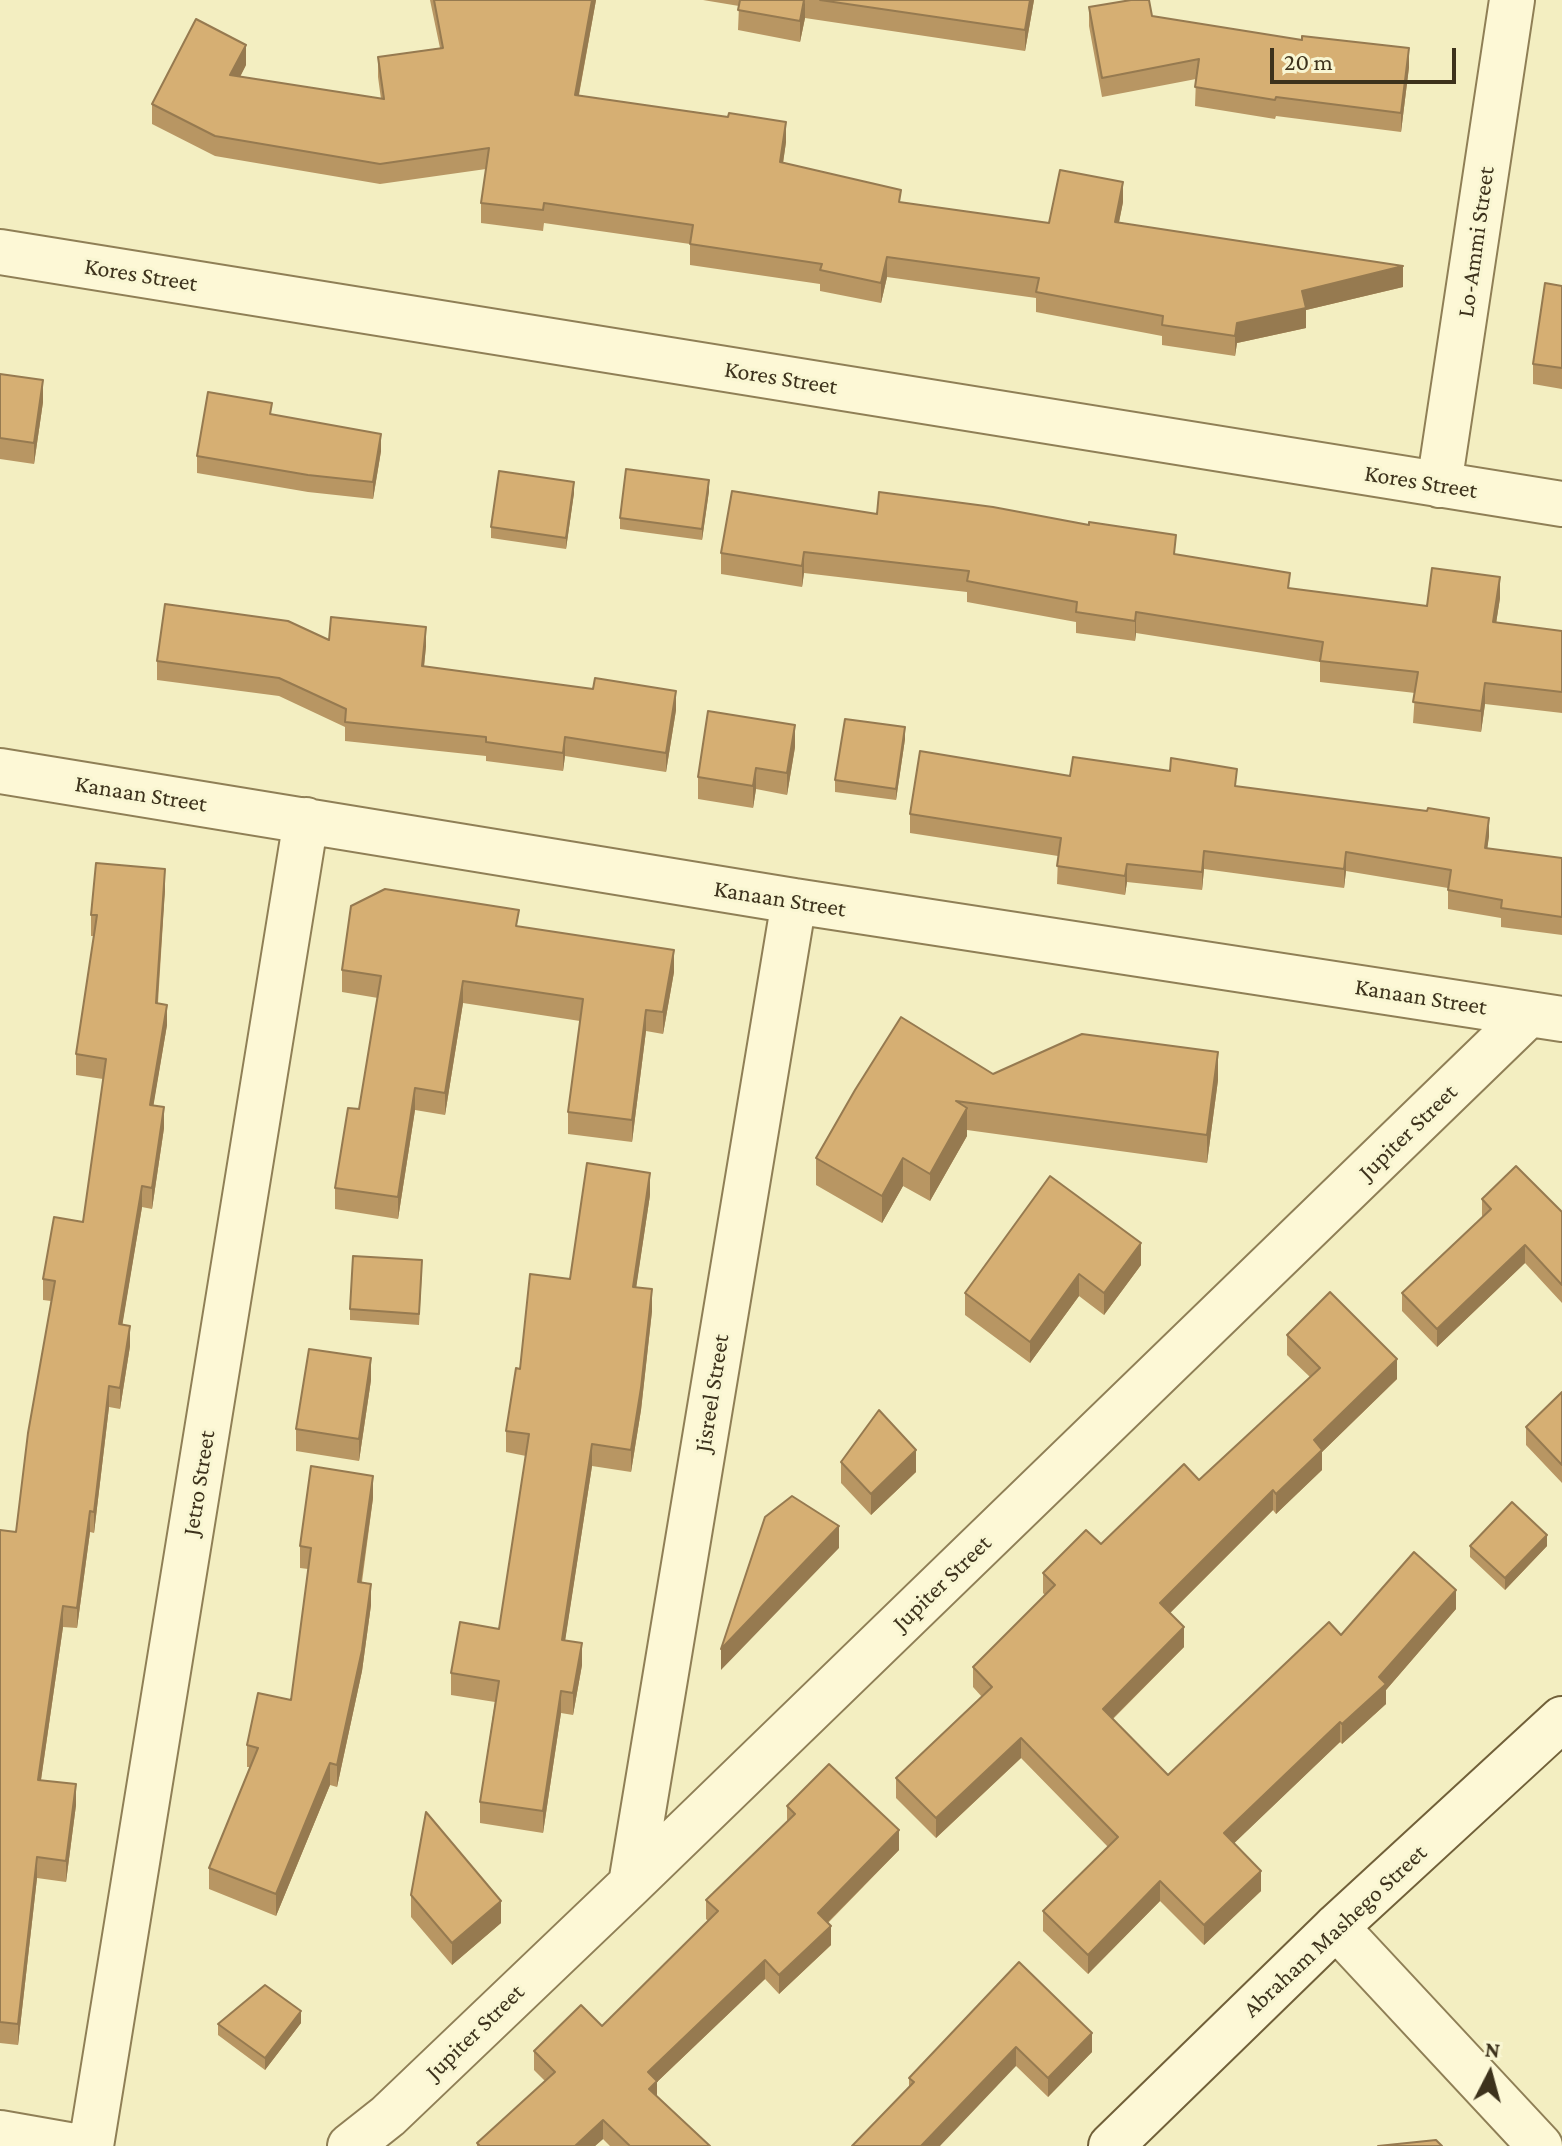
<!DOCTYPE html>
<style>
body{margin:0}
#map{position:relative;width:1562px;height:2146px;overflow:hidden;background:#f3eec1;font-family:"Crimson Pro",serif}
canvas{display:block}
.north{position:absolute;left:1450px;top:2034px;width:80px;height:80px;-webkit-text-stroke:6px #f9f6d2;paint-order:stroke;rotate:6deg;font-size:22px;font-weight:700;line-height:32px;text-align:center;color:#3d321c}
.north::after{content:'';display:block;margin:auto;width:28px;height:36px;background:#3d321c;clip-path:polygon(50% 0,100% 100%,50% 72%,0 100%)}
.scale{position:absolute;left:1270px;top:48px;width:186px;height:36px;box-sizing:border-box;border:4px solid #3d321c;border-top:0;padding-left:10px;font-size:24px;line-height:28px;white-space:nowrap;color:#3d321c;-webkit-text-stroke:6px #f9f6d2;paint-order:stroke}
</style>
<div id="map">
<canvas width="1562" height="2146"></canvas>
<div class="north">N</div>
<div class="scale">20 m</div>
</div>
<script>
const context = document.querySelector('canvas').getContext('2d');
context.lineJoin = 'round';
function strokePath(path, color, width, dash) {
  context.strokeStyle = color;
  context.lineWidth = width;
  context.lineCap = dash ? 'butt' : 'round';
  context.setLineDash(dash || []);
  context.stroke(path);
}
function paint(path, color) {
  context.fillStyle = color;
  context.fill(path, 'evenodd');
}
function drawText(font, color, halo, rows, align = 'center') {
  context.font = font + ' "Crimson Pro",serif';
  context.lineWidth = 6;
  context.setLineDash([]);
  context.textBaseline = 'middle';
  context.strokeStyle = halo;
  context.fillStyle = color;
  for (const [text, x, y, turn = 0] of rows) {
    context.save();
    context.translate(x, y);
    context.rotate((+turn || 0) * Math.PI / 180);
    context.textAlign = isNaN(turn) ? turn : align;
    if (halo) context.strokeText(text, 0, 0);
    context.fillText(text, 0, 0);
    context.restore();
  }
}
const street = new Path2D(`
 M0 252 1562 504
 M1439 485 1512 0
 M0 771 794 901 1562 1019
 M631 1884 794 901
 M1336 1927 1540 2146
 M0 2133 74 2146
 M91 2146 306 820
 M350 2146 388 2116 631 1884 1529 1014`);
const secondary = new Path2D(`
 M1111 2146 1336 1927 1562 1719`);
strokePath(street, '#8f7f56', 48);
strokePath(secondary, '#716039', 48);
strokePath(street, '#fdf8d6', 44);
strokePath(secondary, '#fdf8d6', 44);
paint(new Path2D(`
 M430 0H596L579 95 786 142 783 163 901 203 1049 223 1123 202 1119 222 1403 287 1306 310V328L1237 343 1235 356 1162 345V336L1036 312V298L887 277 881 303 820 291V284L690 265V244L544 223 543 231 481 223V203L486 169 380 184 215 156 152 124V104L246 65 240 77 381 99 378 77V57L440 48Z
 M703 0H1034L1025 51 805 18 800 42 738 30 739 6Z
 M1089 7 1152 16 1409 67 1401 132 1276 116 1275 119 1195 106 1196 79 1102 97 1089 26Z
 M1562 286V389L1533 384V364Z
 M0 374 43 402 34 464 0 459Z
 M272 415 381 451 373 499 308 492 197 473V456Z
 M709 491 702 540 620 529V518Z
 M574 493 566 549 491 538V527Z
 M877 514 1176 555 1290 588 1427 606 1500 598 1496 623 1562 631V713L1485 704 1481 732 1413 723 1415 693 1320 682V662L1136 633 1135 641 1076 633V622L967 602V592L804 573 802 587 721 574V553Z
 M329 640 426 646 424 667 676 710 666 772 565 756 563 771 486 761V756L345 741V727L279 696 157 680V661Z
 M905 739 896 800 835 792V780Z
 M795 747 787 795 756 789 753 808 698 799V777Z
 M1070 776 1237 786 1489 836 1487 848 1562 858V935L1501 927V918L1448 909V888L1346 871 1344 888 1204 869 1202 890 1127 882 1125 895 1057 884 1058 856 910 833V814Z
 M165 889 158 1003 167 1025 153 1106 164 1128 152 1209 142 1207 122 1325 130 1346 120 1409 109 1407 94 1533 90 1532 77 1628 63 1627 41 1780 76 1805 66 1882 37 1878 18 2045 0 2043V1530L16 1532 51 1301 43 1300V1279L83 1222 103 1079 76 1075V1054L94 936H91V915Z
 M519 926 674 972 663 1034 646 1031 632 1142 568 1134V1112L580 1021 463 1003 445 1115 415 1110 398 1219 335 1209V1188L359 1109 378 998 342 992V970Z
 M993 1074 1218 1080 1207 1163 967 1130V1136L930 1201 903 1186 882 1223 816 1185V1158Z
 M650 1195 636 1287 652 1311 641 1410 631 1472 592 1466 565 1640 582 1665 573 1715 561 1713 543 1833 480 1823V1802L495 1702 451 1695V1673L499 1629 526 1456 506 1452V1431L520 1369 570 1279Z
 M1482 1199 1562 1212V1303L1525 1263 1437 1347 1402 1311V1293L1482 1217Z
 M1141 1265 1104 1315 1079 1296 1030 1363 965 1315V1293Z
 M422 1271 419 1325 350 1320V1309Z
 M1287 1335 1397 1379 1322 1452V1470L1276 1514 1273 1510 1170 1613 1184 1647 1113 1719 1168 1775 1341 1635 1456 1609 1386 1690V1704L1342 1744 1340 1742 1234 1843 1261 1891 1204 1945 1160 1901 1088 1974 1043 1931V1911L1108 1847 1021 1758 936 1838 896 1798V1778L982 1697 973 1687V1667L1045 1595 1043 1593V1573L1101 1544 1199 1480 1310 1377 1287 1355Z
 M371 1380 359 1461 296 1451V1429Z
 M1562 1392V1483L1526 1445V1427Z
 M841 1462 916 1472 871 1515 841 1483Z
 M373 1498 362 1582 371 1605 362 1671 337 1787 330 1785 276 1916 209 1889V1868L250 1767H247V1745L291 1700 308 1569 300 1568V1546Z
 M1470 1546H1547L1505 1590 1470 1557Z
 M787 1806 899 1850 828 1923 831 1945 779 1994 765 1979 657 2082V2096L710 2146H610L603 2139 595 2146H477V2143L545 2081 534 2070V2051L602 2026 708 1921 706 1919V1900L787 1821Z
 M411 1895 501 1923 452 1965 411 1917Z
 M1019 1962 1092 2052 1048 2097 1016 2066 909 2088V2078Z
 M301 2023 265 2070 218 2035V2024Z`), '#b89663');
paint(new Path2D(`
 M592 0H596L575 115V95Z
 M805 0V18L800 42V21Z
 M1030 0H1034L1025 51V30Z
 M246 45V65L230 96V75Z
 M1409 48V67L1401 132V113Z
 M786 122V142L780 183V162Z
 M1123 182V202L1115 242V222Z
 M887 257V277L881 303V283Z
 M1403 266V287L1306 310V328L1237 343 1235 356V336L1237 323 1302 291Z
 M43 380V402L34 464V443Z
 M381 434V451L373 499V482Z
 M709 480V491L702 540V529Z
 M574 482V493L566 549V538Z
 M804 552V573L802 587V566Z
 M1500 577V598L1493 643V622Z
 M1136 612V633L1135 641V621Z
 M426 627V646L422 685V666Z
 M1485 683V704L1481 732V711Z
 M676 691V710L666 772V753Z
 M795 725V747L787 795V773Z
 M905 727V739L896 800V789Z
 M565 737V756L563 771V753Z
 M756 768V789L753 808V786Z
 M1489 818V836L1485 866V848Z
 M1204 851V869L1202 890V872Z
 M1346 852V871L1344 888V869Z
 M1127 864V882L1125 895V876Z
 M165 869V889L156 1024V1003Z
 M674 950V972L663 1034V1012Z
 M463 981V1003L445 1115V1093Z
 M167 1005V1025L150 1126V1105Z
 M646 1010V1031L632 1142V1120Z
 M1218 1052V1080L1207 1163V1135Z
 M415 1088V1110L398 1219V1197Z
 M164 1107V1128L152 1209V1188Z
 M967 1108V1136L930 1201V1174Z
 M903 1158V1186L882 1223V1196Z
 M650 1173V1195L633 1309V1287Z
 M142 1186V1207L119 1345V1324Z
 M1141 1243V1265L1104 1315V1293Z
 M1525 1245V1263L1437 1347V1329Z
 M1079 1274V1296L1030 1363V1342Z
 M652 1289V1311L641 1410 631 1472V1450Z
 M130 1326V1346L120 1409V1388Z
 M371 1358V1380L359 1461V1439Z
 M1397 1359V1379L1322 1452V1470L1276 1514V1494L1314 1440Z
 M109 1386V1407L94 1533V1512Z
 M592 1444V1466L562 1661V1640Z
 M916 1450V1472L871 1515V1494Z
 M373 1476V1498L358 1604V1582Z
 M1273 1490V1510L1160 1623V1603Z
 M90 1511V1532L77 1628V1608Z
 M839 1526V1548L721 1670V1649Z
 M1547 1535V1546L1505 1590V1578Z
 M371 1584V1605L362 1671 337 1787V1765Z
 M1456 1590V1609L1386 1690V1704L1342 1744V1724L1379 1677Z
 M63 1606V1627L38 1800V1780Z
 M1184 1627V1647L1103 1728V1709Z
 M582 1643V1665L573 1715V1693Z
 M561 1691V1713L543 1833V1811Z
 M1340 1722V1742L1224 1853V1833Z
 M1021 1738V1758L936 1838V1818Z
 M330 1763V1785L276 1916V1894Z
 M76 1784V1805L66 1882V1861Z
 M899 1830V1850L818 1932V1913Z
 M37 1857V1878L18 2045V2024Z
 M1261 1871V1891L1204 1945V1925Z
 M1160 1881V1901L1088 1974V1955Z
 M501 1901V1923L452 1965V1943Z
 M831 1926V1945L779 1994V1975Z
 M765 1960V1979L657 2082V2100L649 2108 648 2072Z
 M301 2011V2023L265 2070V2058Z
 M1092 2033V2052L1048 2097V2078Z
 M1016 2047V2066L940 2146H921Z
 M603 2120V2139L595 2146H575Z`), '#967a50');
const building = new Path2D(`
 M434 0H592L575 95 728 117 729 113 786 122 780 162 901 190 899 202 1049 223 1060 170 1123 182 1115 222 1403 266 1302 291 1306 308 1237 323 1235 336 1162 325 1163 316 1036 292 1039 278 887 257 881 283 820 270 822 264 690 244 693 225 544 203 543 210 481 203 489 148 380 164 215 136 152 104 196 19 246 45 230 75 384 99 378 57 443 48Z
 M740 0H804L800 21 738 10Z
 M820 0H1030L1025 30Z
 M1131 0H1149L1152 16 1302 40V36L1409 48 1401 113 1276 97 1275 100 1195 87 1199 59 1102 78 1089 7Z
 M1545 283 1562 286V368L1533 364Z
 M0 374 43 380 34 443 0 438Z
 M208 392 272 403 270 414 381 434 373 482 308 475 197 456Z
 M626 469 709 480 702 529 620 518Z
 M499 471 574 482 566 538 491 527Z
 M732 491 877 514 879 492 993 507 1089 525V522L1176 535 1174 554 1290 573 1288 588 1427 606 1432 568 1500 577 1493 622 1562 631V692L1485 683 1481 711 1413 702 1418 672 1320 661 1323 642 1136 612 1135 621 1076 612 1077 602 967 581 969 571 804 552 802 566 721 553Z
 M165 604 288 621 329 640 331 617 426 627 422 666 593 689 595 678 676 691 666 753 565 737 563 753 486 742V737L345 722 346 709 279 678 157 661Z
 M708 711 795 725 787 773 756 768 753 786 698 777Z
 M845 719 905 727 896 789 835 780Z
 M920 751 1070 776 1073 757 1170 771 1171 758 1237 769 1235 786 1427 811 1428 808 1489 818 1485 848 1562 858V917L1501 908 1502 900 1448 890 1451 870 1346 852 1344 869 1204 851 1202 872 1127 864 1125 876 1057 866 1061 838 910 814Z
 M96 863 165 869 156 1003 167 1005 150 1105 164 1107 152 1188 142 1186 119 1324 130 1326 120 1388 109 1386 94 1512 90 1511 77 1608 63 1606 38 1780 76 1784 66 1861 37 1857 18 2024 0 2022V1530L16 1532 28 1433 55 1281 43 1279 54 1217 83 1222 106 1059 76 1054 97 915H91Z
 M385 889 519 910 516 926 674 950 663 1012 646 1010 632 1120 568 1112 583 999 463 981 445 1093 415 1088 398 1197 335 1188 348 1108 359 1109 381 976 342 970 351 906Z
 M901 1017 993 1074 1082 1034 1218 1052 1207 1135 956 1101 967 1108 930 1174 903 1158 882 1196 816 1158 855 1090Z
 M587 1163 650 1173 633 1287 652 1289 641 1388 631 1450 592 1444 562 1640 582 1643 573 1693 561 1691 543 1811 480 1802 499 1681 451 1673 460 1622 499 1629 529 1434 506 1431 516 1368 520 1369 530 1274 570 1279Z
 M1516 1166 1562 1212V1285L1525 1245 1437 1329 1402 1293 1491 1209 1482 1199Z
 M1050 1176 1141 1243 1104 1293 1079 1274 1030 1342 965 1293Z
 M353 1256 422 1260 419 1314 350 1309Z
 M1330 1292 1397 1359 1314 1440 1322 1450 1276 1494 1273 1490 1160 1603 1184 1627 1103 1709 1168 1775 1329 1622 1341 1635 1414 1552 1456 1590 1379 1677 1386 1684 1342 1724 1340 1722 1224 1833 1261 1871 1204 1925 1160 1881 1088 1955 1043 1911 1118 1837 1021 1738 936 1818 896 1778 992 1687 973 1667 1055 1585 1043 1573 1086 1530 1101 1544 1184 1464 1199 1480 1320 1368 1287 1335Z
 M309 1349 371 1358 359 1439 296 1429Z
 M1562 1392V1465L1526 1427Z
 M879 1410 916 1450 871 1494 841 1462Z
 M311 1466 373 1476 358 1582 371 1584 362 1650 337 1765 330 1763 276 1894 209 1868 258 1748 247 1745 258 1693 291 1700 311 1548 300 1546Z
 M792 1496 839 1526 721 1649 765 1517Z
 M1512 1502 1547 1535 1505 1578 1470 1546Z
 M829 1764 899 1830 818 1913 831 1926 779 1975 765 1960 648 2072 657 2081 649 2089 710 2146H630L603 2120 575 2146H480L477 2143 555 2072 534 2051 581 2005 602 2026 718 1911 706 1900 795 1814 787 1806Z
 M426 1812 501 1901 452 1943 411 1895Z
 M1019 1962 1092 2033 1048 2078 1016 2047 921 2146H852L914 2082 909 2078Z
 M265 1985 301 2011 265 2058 218 2024Z
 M1436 2140 1442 2146H1378Z`);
paint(building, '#d6af73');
strokePath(building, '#967a50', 2);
drawText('24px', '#3d321c', '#f9f6d2', [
 ["Lo-Ammi Street",1476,242,-82],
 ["Kores Street",141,275,9],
 ["Kores Street",781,378,9],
 ["Kores Street",1421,482,9],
 ["Kanaan Street",141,794,9],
 ["Kanaan Street",780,899,9],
 ["Kanaan Street",1421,997,9],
 ["Jupiter Street",1408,1132,-44],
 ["Jisreel Street",712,1393,-81],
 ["Jetro Street",199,1483,-81],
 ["Jupiter Street",942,1583,-44],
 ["Abraham Mashego Street",1335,1931,-43],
 ["Jupiter Street",475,2032,-44]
]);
</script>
